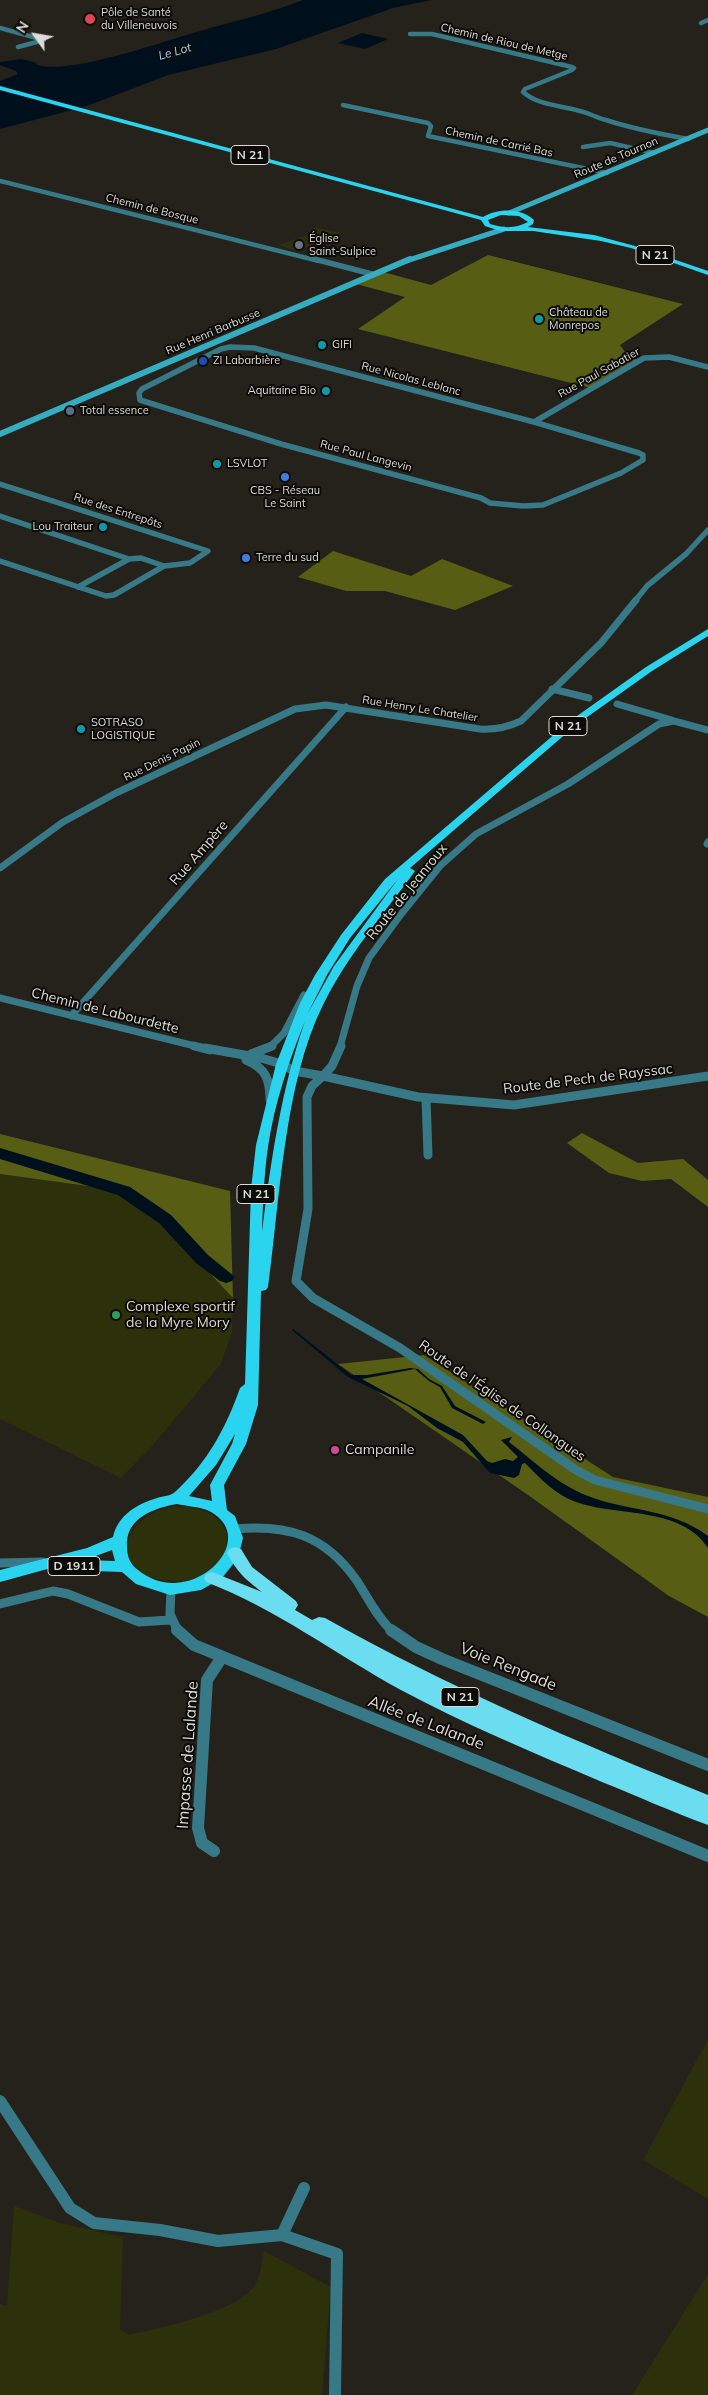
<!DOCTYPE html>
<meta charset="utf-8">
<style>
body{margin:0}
#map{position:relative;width:708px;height:2395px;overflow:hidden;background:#24221a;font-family:Mulish,sans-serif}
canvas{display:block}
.north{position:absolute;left:10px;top:10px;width:50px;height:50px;-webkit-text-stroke:4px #0c0b08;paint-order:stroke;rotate:302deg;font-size:14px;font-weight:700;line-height:20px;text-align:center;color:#dddbd6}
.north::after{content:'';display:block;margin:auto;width:18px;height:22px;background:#dddbd6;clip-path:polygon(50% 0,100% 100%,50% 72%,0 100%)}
</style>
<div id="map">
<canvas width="708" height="2395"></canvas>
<div class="north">N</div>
</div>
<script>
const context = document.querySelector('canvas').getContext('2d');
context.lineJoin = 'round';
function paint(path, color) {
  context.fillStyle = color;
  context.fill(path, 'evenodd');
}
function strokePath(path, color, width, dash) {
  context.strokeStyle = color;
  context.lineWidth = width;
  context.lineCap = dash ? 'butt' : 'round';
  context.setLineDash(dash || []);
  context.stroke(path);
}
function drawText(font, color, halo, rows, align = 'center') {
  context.font = font + ' Mulish,sans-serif';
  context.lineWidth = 4;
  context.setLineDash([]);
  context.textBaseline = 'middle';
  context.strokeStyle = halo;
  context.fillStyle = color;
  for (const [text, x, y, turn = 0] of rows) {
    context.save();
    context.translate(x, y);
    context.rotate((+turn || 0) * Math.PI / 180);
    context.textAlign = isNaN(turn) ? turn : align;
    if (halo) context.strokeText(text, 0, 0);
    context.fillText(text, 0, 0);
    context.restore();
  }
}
paint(new Path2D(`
 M315 227 341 233 312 246 294 250 278 245 308 235Z
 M0 1174 124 1191 156 1216 233 1298 232 1332 221 1364 154 1444 121 1478 0 1419Z
 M180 1506C261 1511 226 1594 162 1580 103 1569 124 1510 180 1506Z
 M708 2039V2199L643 2160Z
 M14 2206 60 2223 123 2237 120 2329 129 2335C160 2327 244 2312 257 2281 261 2272 262 2260 264 2251L331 2287 322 2395H0V2304L7 2306Z
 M708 2274V2395H632Z`), '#2c300b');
paint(new Path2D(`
 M488 255 683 304 620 345 630 359H647L595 389 358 329 405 297 356 284 383 272 431 285Z
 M333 551 411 576 442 559 513 586 455 610 385 591H346L298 577Z
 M582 1133 638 1163 683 1159 708 1180V1207L671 1179 642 1181 609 1173 567 1143Z
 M0 1134 230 1191 233 1298 156 1216 124 1191 0 1174Z
 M424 1355 613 1477 708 1497V1617L669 1596 528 1495 338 1364Z`), '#575e14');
paint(new Path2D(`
 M303 0H431L393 8 276 49 168 75 87 106 0 129V81L18 74 16 71 0 65V62L22 59 37 63 35 64C65 77 164 41 197 32 233 21 268 14 303 0Z
 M362 33 388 39 365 49 338 43Z
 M293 1329 351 1375H367L410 1368 418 1369 429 1379 442 1386 455 1406 486 1422 483 1424 452 1408 440 1387 429 1381 415 1369 362 1379 463 1435 487 1461 492 1463 505 1459 513 1461 518 1457 501 1440 512 1437 509 1442C535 1462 557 1484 588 1496 629 1512 671 1508 708 1536V1548C681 1506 618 1517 576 1502 554 1494 541 1479 525 1463L522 1464 519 1475 514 1478 490 1473 463 1442 437 1428 408 1406 348 1377 292 1330Z`), '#000f1c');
paint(new Path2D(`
 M0 1148 130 1187 171 1215 208 1255 235 1277 232 1281 226 1283 220 1281 196 1263 159 1223 118 1195 0 1159Z`), '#000f1c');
strokePath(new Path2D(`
 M701 23 708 20
 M0 28 44 40 18 47
 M410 34H432L572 67 574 68 572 70 525 89 523 92C539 106 561 105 580 111 589 113 597 118 606 120 633 129 660 134 688 139
 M343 105 428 123 431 126 428 136 607 173
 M583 147 610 143 654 153
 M0 181 319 261`), '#377986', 4.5);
strokePath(new Path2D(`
 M314 259 372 274
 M230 347 254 348 534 422 639 453 643 455V460L621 473 543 505 523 506 490 503 481 498 281 444 140 400 139 393 142 389 221 349Z
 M534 422 644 358 669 357 708 367
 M0 484 208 551 190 563 164 566 114 595 106 596 0 561
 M0 516 129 559 78 587
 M129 559 141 558 164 566
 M635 601 647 586 686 554 708 530`), '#377986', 5.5);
strokePath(new Path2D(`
 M552 689 589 698
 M617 704 672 720
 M707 844 708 842
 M0 868 63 822 116 793 295 709 326 705 480 729C495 730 508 727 521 721L601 643 636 600
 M0 998 199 1047
 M71 1016 346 707
 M270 1047 284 1033 304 995
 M340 1047 357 986 369 958 402 913 440 866 476 834 568 784 659 724 674 721 708 730`), '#377986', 7);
strokePath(new Path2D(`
 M194 1046 210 1050
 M205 1048 261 1058 282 1064 294 1071 323 1076 332 1066 341 1046
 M251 1054 272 1046
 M246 1060C266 1068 270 1080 270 1100
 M708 1076 514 1105 418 1097 323 1076 312 1086 307 1097 308 1209 296 1281 313 1298 400 1348 576 1470 595 1480 708 1509
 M426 1098 428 1155
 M234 1529C288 1524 325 1535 357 1581 368 1598 377 1617 392 1631
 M0 1563 43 1562
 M171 1589 170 1614 178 1631
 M0 1604 53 1591 68 1594 139 1622 170 1620`), '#377986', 9);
strokePath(new Path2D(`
 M177 1630 194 1645 708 1856
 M391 1630 416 1647 442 1659 708 1765
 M214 1851 202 1843 198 1828 207 1680 222 1657
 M0 2101 70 2208 94 2223 160 2230 218 2241 282 2235 337 2254 335 2395
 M282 2235 304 2188`), '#377986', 12);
strokePath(new Path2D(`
 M509 213 708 130
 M406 261 504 229`), '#35acc0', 5);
strokePath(new Path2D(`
 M0 434 410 259`), '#35acc0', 6);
paint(new Path2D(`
 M0 86 483 217C498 208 521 208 534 220L533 224 528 227 594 235 635 246 708 271V275L631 248 601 241 533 231H500L485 226 481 220 0 90ZM501 215 519 216 528 222C515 229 503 228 490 224L488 220Z
 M708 629V636L652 671 576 725 410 868 415 871C383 915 347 956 323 1005 284 1083 280 1200 268 1287L266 1290 261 1291 258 1405 246 1444 224 1485 227 1510 235 1516 243 1538 238 1558 222 1578 201 1590 170 1595 136 1584 122 1572 92 1571 58 1573 51 1568 0 1582V1570L87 1548 113 1537C118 1515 137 1504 157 1498 163 1496 171 1496 175 1492 207 1463 226 1428 240 1388L245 1384 251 1189 256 1145 276 1064 300 1003 315 975 341 935 385 879 570 721 646 667ZM398 879 334 966 308 1013 327 975 350 938ZM305 1021C281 1090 271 1160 262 1232 263 1203 264 1175 268 1147 274 1104 289 1061 305 1021ZM235 1434 232 1444 210 1485 212 1501 189 1496 216 1465ZM177 1504C186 1506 199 1507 207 1510 265 1537 191 1613 138 1570 130 1564 127 1556 127 1547 125 1518 154 1508 177 1504ZM112 1550 115 1561 85 1560Z`), '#2ad3ee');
paint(new Path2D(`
 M235 1547 241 1549 252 1567 296 1601 298 1605 295 1610 312 1620 319 1617 325 1618C448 1687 577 1742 708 1795V1825C672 1812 637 1796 602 1782 534 1753 464 1724 399 1689 334 1653 276 1609 206 1582L204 1578 206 1574 212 1572 262 1592C245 1579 237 1572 227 1553L229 1549Z`), '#6bddf1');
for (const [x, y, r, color] of [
 [90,19,6,"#e0444e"],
 [299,245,5,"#6b7280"],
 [539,319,5,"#0f9aa8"],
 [322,345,5,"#0f9aa8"],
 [203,361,5,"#1a4fb4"],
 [326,391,5,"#0f9aa8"],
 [70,411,5,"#5c6f8a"],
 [217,464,5,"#0f9aa8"],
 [285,477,5,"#3f7fe0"],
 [103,527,5,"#0f9aa8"],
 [246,558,5,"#3f7fe0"],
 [81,729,5,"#0f9aa8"],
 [116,1315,5,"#2e9e5b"],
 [335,1450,5,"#d1479c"]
]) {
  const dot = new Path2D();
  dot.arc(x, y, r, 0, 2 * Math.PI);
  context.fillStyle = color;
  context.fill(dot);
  strokePath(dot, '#0c0b08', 2);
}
drawText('11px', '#dddbd6', '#0c0b08', [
 ["Pôle de Santé",101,13],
 ["du Villeneuvois",101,26],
 ["Église",309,239],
 ["Saint-Sulpice",309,252],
 ["Château de",549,313],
 ["Monrepos",549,326],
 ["GIFI",332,345],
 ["ZI Labarbière",213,361],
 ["Aquitaine Bio",316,391,"right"],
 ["Total essence",80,411],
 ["LSVLOT",227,464],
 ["CBS - Réseau",285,491,"center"],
 ["Le Saint",285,504,"center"],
 ["Lou Traiteur",93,527,"right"],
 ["Terre du sud",256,558],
 ["SOTRASO",91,723],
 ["LOGISTIQUE",91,736]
], 'left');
drawText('11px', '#dddbd6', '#0c0b08', [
 ["Chemin de Riou de Metge",504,42,13],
 ["Chemin de Carrié Bas",499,142,12],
 ["Route de Tournon",616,158,-23],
 ["Chemin de Bosque",152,209,14],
 ["Rue Henri Barbusse",213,332,-23],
 ["Rue Paul Sabatier",599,373,-29],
 ["Rue Nicolas Leblanc",411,379,15],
 ["Rue Paul Langevin",366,456,15],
 ["Rue des Entrepôts",118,511,18],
 ["Rue Henry Le Chatelier",420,709,9],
 ["Rue Denis Papin",162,760,-26]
]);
drawText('italic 12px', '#9ecff6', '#0c0b08', [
 ["Le Lot",175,52,-16]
]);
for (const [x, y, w] of [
 [250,155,38],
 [655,255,38],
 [568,726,38],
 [256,1194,38],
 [74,1566,52],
 [460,1697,38]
]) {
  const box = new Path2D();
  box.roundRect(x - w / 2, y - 9.5, w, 19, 4);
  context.fillStyle = '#0c0b08';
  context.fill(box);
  strokePath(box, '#dddbd6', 1);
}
drawText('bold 12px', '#dddbd6', null, [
 ["N 21",250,155],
 ["N 21",655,255],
 ["N 21",568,726],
 ["N 21",256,1194],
 ["D 1911",74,1566],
 ["N 21",460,1697]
]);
drawText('14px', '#dddbd6', '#0c0b08', [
 ["Rue Ampère",199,853,-49],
 ["Route de Jeanroux",407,892,-51],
 ["Chemin de Labourdette",105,1011,14],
 ["Route de Pech de Rayssac",588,1079,-7],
 ["Route de l’Église de Collongues",502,1401,35]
]);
drawText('14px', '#dddbd6', '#0c0b08', [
 ["Complexe sportif",126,1307],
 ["de la Myre Mory",126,1323],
 ["Campanile",345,1450]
], 'left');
drawText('16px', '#dddbd6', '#0c0b08', [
 ["Voie Rengade",508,1667,22],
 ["Allée de Lalande",426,1723,21],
 ["Impasse de Lalande",188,1755,-86]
]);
</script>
